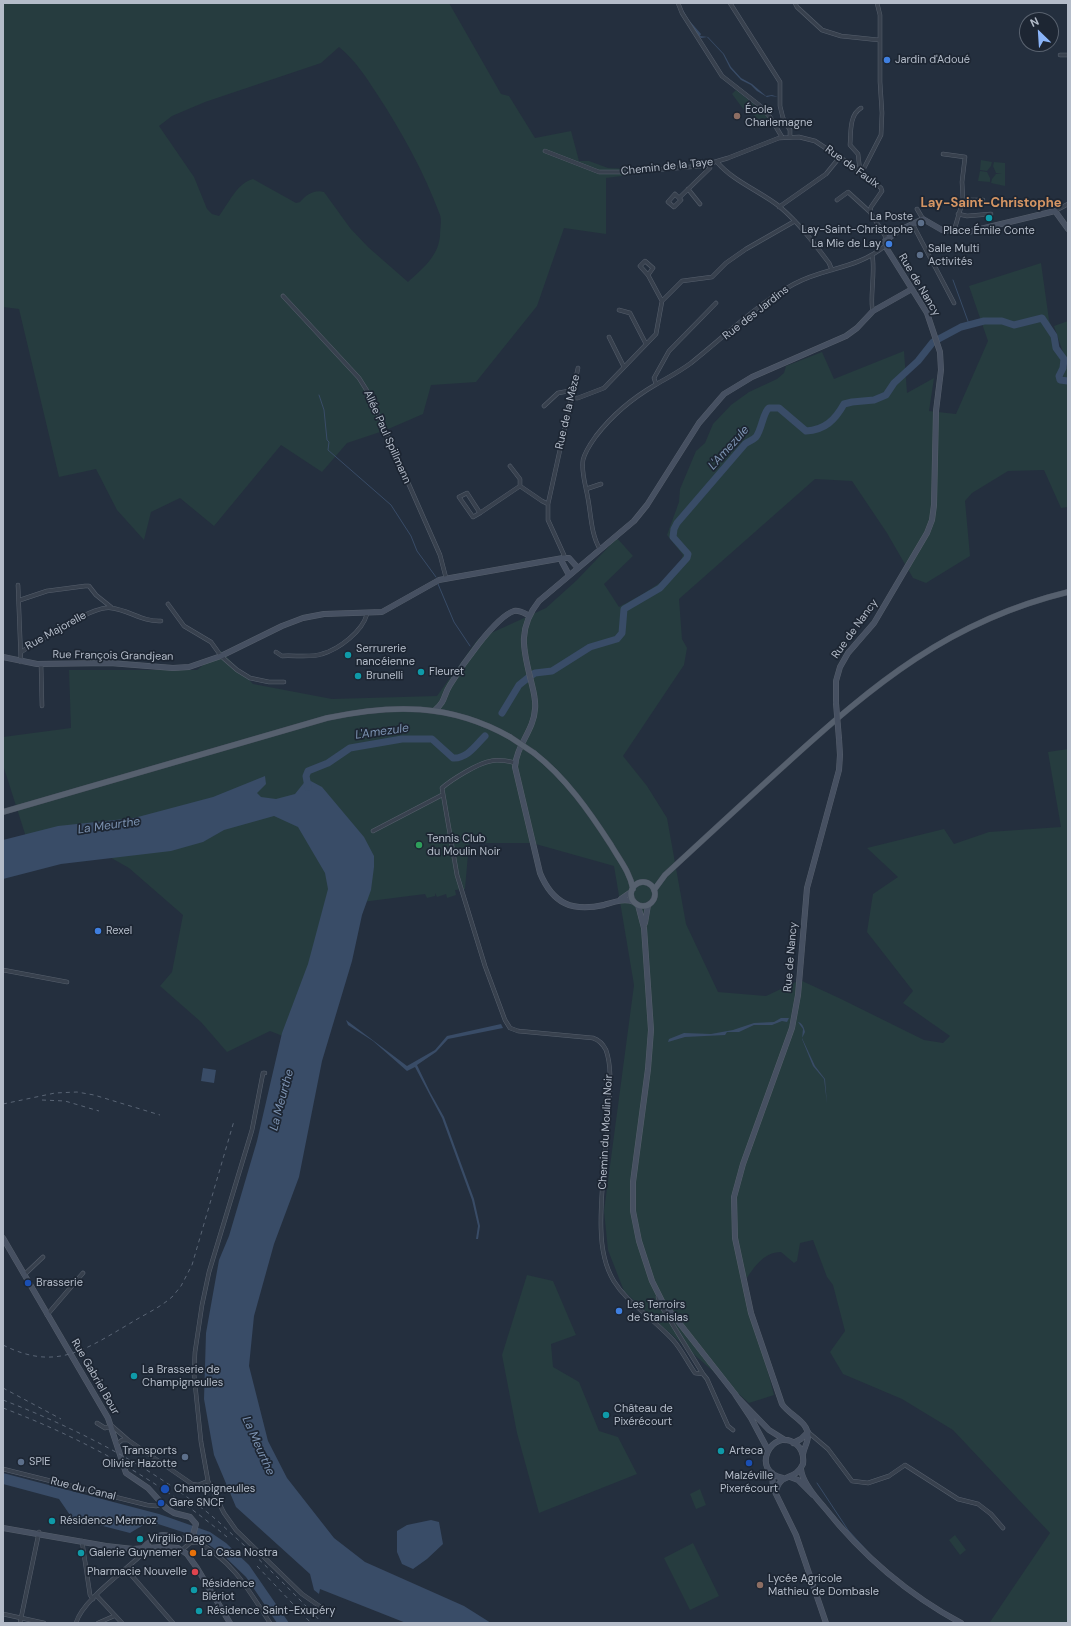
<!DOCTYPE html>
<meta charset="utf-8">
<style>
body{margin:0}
#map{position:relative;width:1071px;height:1626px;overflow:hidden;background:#242f3e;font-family:"DM Sans",sans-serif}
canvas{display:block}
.frame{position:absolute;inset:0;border:4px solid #b4bcc9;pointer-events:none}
.north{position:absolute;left:1019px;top:12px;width:40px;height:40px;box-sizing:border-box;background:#1d2633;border:1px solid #59626f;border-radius:50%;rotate:335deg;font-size:11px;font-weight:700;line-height:16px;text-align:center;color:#b4bcc9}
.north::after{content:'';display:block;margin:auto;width:14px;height:18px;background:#8ab4f8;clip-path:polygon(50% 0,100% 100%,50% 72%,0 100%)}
</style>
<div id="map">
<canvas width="1071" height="1626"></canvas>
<div class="frame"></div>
<div class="north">N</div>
</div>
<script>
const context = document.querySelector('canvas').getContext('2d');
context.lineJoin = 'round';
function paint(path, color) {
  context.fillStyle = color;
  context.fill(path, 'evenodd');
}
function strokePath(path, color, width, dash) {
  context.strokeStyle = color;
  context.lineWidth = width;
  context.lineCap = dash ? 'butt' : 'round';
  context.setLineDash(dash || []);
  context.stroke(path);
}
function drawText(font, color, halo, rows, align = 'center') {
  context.font = font + ' "DM Sans",sans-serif';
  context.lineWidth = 3.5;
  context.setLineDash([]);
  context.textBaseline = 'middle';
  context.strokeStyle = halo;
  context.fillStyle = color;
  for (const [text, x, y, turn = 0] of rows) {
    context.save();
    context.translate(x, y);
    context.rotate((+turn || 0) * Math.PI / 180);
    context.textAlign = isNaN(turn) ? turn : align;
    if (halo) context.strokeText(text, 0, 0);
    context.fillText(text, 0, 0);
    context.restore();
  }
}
paint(new Path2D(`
 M3 3H449L501 94 509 96 535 138 571 131 579 161H589L608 168 630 169V175L606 178V234L564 228 537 306 476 382 431 385 423 414 386 430 347 443 322 472 281 445 214 526 180 498 151 512 144 540 117 510 96 469 59 477 19 309 3 307ZM339 47C355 60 366 77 377 94 402 132 424 172 440 215 442 220 440 230 440 236 438 257 422 269 408 282L368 247 350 228 324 192C314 189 306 195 300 202L296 203 253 179C237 183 229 203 219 216L212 214 207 209 194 177 159 126 172 116 205 102 321 63Z
 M736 90 760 109 768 118 761 123 747 108 744 110 732 94Z
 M981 160 992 162 991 166 987 171 980 170Z
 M994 162 1005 163V186L991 183 992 179 996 174H1002L996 173 993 166Z
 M980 171 987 172 990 178V182L978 181Z
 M1041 263 1049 320 1068 371V507L1061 508 1044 470 1008 471 972 493 965 501 970 556 926 583 913 578 887 533 852 481 815 479 679 599 682 639 687 648 684 665 623 756 647 786 667 818 686 924 718 992 766 996 800 980 839 998 924 1040 943 1043 950 1036 903 1003 913 991 867 932 873 894 898 877 867 848 944 829 954 844 989 832 1061 827 1048 752 1068 749V1623H991L990 1622 1050 1533 953 1430 902 1399 843 1374 830 1352 845 1331 833 1285 827 1277 813 1240 800 1243 797 1261 794 1263 781 1252C763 1252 754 1268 744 1282L774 1395 749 1403 663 1327 624 1291 608 1250 604 1211 634 985 614 866 532 843H469L465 889 455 890 456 895 447 898 446 894 437 897 435 893V896L427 898 425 894 362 902 303 1044 270 1031 227 1052 201 1022 160 986 172 972 183 915 129 868 78 839 26 837 3 765V737L71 728 69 670H197L221 651 253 684 332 699 437 696 478 639 546 608 577 580 617 538 633 556 604 584 619 607C639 596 676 578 683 555L667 535 679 502 680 489 696 451 705 443 713 424 731 405 749 392 777 379 784 373 786 366 822 352 834 379 904 351 907 393 934 378 929 411 956 414 988 341 969 286Z
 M1068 321V367L1054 326Z
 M527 1275 553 1281 576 1335 551 1344 553 1367 579 1382 599 1431 618 1437 637 1474 539 1513 517 1433 502 1355Z
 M700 1489 706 1505 696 1509 690 1494Z
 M955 1535 966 1550 960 1555 949 1540Z
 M693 1543 719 1596 690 1610 664 1558Z`), '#263c3f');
paint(new Path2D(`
 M679 3 688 19 701 34 700 36 708 37 724 54 731 67 741 78 752 84 766 96 772 95 778 97 771 96 767 97 757 91 751 85 741 80 730 68 723 54 707 37 701 38C692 29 683 15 679 3Z
 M265 776 266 784 257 793 261 797 276 799 295 794 307 779 322 787 364 837 374 856V867L371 890 362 915 352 961 322 1061 299 1177 274 1244 254 1316 249 1366 268 1441 287 1478 334 1538 365 1562 464 1606 491 1623H406L320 1589 319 1594 314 1590 310 1574 236 1507 214 1455 204 1399 206 1333 219 1260 229 1236 257 1141 282 1033 308 964 328 889 325 873 298 827 274 816 224 830 203 842 171 851 61 864 3 879V840L58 826 134 818 213 797Z
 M781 1018H789L787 1022 782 1021 772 1025H754L739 1032H727L725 1035 685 1037 668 1042 669 1039 684 1033 711 1034 733 1030 754 1023 774 1022Z
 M346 1020 407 1066 435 1050 447 1036 501 1024 503 1028 448 1039 436 1052 417 1065 430 1092 444 1117 474 1199 480 1226 478 1239H476L478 1226 472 1200 442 1118 415 1067 407 1071 373 1041 348 1025Z
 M798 1022C802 1023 804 1027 805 1032L802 1038 815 1066 825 1079 827 1104 824 1079 813 1066 802 1039 803 1029Z
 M203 1068 216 1070 214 1083 201 1081Z
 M3 1473 159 1514 210 1532 226 1543 249 1565 289 1623H277L246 1577 222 1554 198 1537 158 1524 157 1526 145 1524 130 1533 72 1518 59 1499 3 1484Z
 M431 1520 439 1522 443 1544 427 1559 413 1569 402 1564 397 1552V1531L407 1525Z`), '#394c67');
strokePath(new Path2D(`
 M953 280 969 324
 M319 395 324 410 327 440 329 442 328 450 391 505 411 536 417 551 436 577
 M438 584 454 622 470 646
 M817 1483 848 1530 868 1552`), '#394c67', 1);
strokePath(new Path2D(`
 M502 713 519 685 529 677 535 673 552 671 590 647 617 639 622 633 624 609 660 588 687 558 688 554 673 537 674 529 677 523 745 444C749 441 753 440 756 437 762 429 763 412 769 408H779L806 431C825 430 835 420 844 404L852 402 874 400 886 395 894 383 918 361 933 342 961 327 984 321H1002L1014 325 1042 318 1054 336 1056 348 1064 359 1063 368 1059 376 1060 380 1068 381
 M308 787 306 776 308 771 328 763 350 748 402 739H432L453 758C467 759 476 745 485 736`), '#394c67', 7);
const street = new Path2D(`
 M678 3 682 13 722 76 759 105 770 117 782 137
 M730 3 780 82V106L783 118 790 130V136
 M795 3 797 7 822 30 841 36 879 40
 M1060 55H1068
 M545 151 599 172H631L701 166 728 158 779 138 799 137 815 141 862 172 881 188 882 191 871 207 870 212
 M943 154 965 157 962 182 963 200
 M717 162C734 182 760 191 780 207 799 223 814 243 829 263L832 270
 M860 171 858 154 850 145C851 133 849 115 861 108
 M862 172 881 135 882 113 880 82V15L877 3
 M688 189 700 204
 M675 194 681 200 674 207 668 202Z
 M679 198 710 168 709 164
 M837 200 848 192 870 212 887 239
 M779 207 826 174 839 158
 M917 209 923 219
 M1055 211 1068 204
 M958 214 967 216 991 214
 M912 223 954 303
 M954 231 963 200H983
 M872 255C876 268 869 304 873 311
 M648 275 653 268 645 261 640 266 648 275 662 301
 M283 296 359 378 369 394 440 555 446 578
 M619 310 630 313 646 344
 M609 337 624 367
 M656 384 654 378 669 351 716 303
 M572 398H578L604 388 656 334 662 301 682 281 712 277 726 263 746 249 795 221
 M544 406 558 393 574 390
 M510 466 520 479V486
 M586 489 601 484
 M480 513 467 493 459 497 473 517 480 513 520 486 542 501 548 504
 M600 549C591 535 591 514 588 499 586 486 581 473 583 460 585 451 591 443 596 436 613 414 631 399 655 385 667 378 679 372 691 363 724 337 757 304 794 284 825 267 855 270 885 246
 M563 558 564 555 548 520V504L578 368
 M18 585 21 662
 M20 600 47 591 85 586H89L96 595 111 607
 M168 604 184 626 211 642 221 656 237 670 250 678 269 682H284
 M21 652C39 641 93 605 111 608 129 610 143 622 161 621
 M276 652 282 656C294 655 311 658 322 654 339 649 362 632 367 614
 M41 664 42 706
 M516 763C507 761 499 759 491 761 478 763 451 780 442 788L457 875 485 966 505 1020 510 1028 518 1031 593 1038C599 1040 603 1044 606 1050 612 1067 610 1089 609 1107 607 1147 600 1188 601 1228 602 1293 634 1299 673 1340 682 1350 687 1362 695 1373L703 1374 707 1379 728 1426 733 1430
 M373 831 442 795
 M3 970 67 982
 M265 1073H263L252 1130 209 1272 202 1305 195 1352 194 1374 201 1442 208 1481 224 1513 236 1530 302 1594 325 1610
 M24 1275 43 1257
 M658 1297 660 1304 703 1374
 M47 1315 83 1273
 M97 1423 105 1428 112 1426 128 1440 192 1484 198 1485 208 1481
 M808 1432 828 1449 852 1481 868 1483 889 1476 905 1465 958 1499 978 1504 991 1514 1003 1528
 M117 1444 122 1440H128
 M3 1469 147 1505 156 1506 162 1504
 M82 1541 90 1595 93 1599
 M182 1550 190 1543 197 1542C233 1561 248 1589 270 1623
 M126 1569 173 1623
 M96 1595 122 1623
 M3 1614 44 1623
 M20 1623 39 1532
 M76 1623C82 1601 122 1573 139 1557L142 1549
 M98 1623 114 1616`);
const secondary = new Path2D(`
 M563 558 562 562 569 575
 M3 657 37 664 110 663 173 668 189 667 221 656 282 626 303 618 324 614 382 612 439 580 563 558H569L577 567
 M836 703V681L840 667 848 653 874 623 927 533 932 520 934 505 936 411 941 370 940 352 927 313 887 249 885 241 898 231 923 219 942 230 968 232 1055 211 1068 229
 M435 710C446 701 443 696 450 685 461 667 495 617 514 611 519 610 524 613 528 615
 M621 899 631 892
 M634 902C624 898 614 902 604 905 572 912 553 904 540 873L515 767C516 746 534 730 535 709 536 701 534 693 532 685 524 652 516 630 539 601L634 521 647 505 699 423 724 394 752 377 846 336 857 328 873 311 912 289
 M638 905 644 928 651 1030 648 1069 633 1182V1211L639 1241 652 1281 662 1301 735 1394 751 1418 768 1450
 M645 923 648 905
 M3 1238 108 1418 126 1473 148 1488 166 1508 174 1513 190 1517 196 1524 193 1535 190 1538C166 1543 168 1522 142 1549
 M739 1399 769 1430 785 1440
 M793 1443 801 1439 808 1432
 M803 1454C804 1448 808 1442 808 1436 808 1421 789 1415 782 1404L751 1313 735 1238 734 1197 743 1164 792 1028 798 995 807 888 839 770 840 755 839 739
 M801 1469C802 1482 815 1497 824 1507 862 1555 907 1594 961 1623
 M772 1473 773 1488 796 1535 826 1623
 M790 1477 798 1480 813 1495
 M776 1492C779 1472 795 1482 803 1464 804 1456 802 1449 796 1444 772 1426 749 1472 783 1478
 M3 1528 106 1546 133 1549 162 1547 178 1548 187 1554 197 1568 230 1623`);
const primary = new Path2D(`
 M534 753C566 778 589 811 611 845 619 859 630 872 633 889
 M3 812 327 718C392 704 450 703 510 737
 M631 894a12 12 0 1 1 24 0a12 12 0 1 1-24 0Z
 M654 890 665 875C705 838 745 801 786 764 874 684 949 621 1068 592`);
strokePath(street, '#565f6c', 4.5);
strokePath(secondary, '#565f6c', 6);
strokePath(primary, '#414a57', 6);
strokePath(street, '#38414e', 3.5);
strokePath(secondary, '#465061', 5);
strokePath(primary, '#56606e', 5.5);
strokePath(new Path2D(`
 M42 1100 65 1101 99 1111
 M3 1104 55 1093 77 1092 94 1095 160 1115
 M3 1345C55 1371 83 1351 129 1324 143 1315 160 1308 173 1296L181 1286 192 1265 234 1121
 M3 1388 61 1419
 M3 1400C73 1427 140 1461 199 1506 216 1518 230 1533 245 1546 271 1571 297 1596 322 1623
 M3 1408C85 1439 160 1481 227 1537
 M257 1566 311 1623`), '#5a6575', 1, [4, 4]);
const secondaryBridge = new Path2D(`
 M836 703 839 739`);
const primaryBridge = new Path2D(`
 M510 737 534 753`);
strokePath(secondaryBridge, '#565f6c', 6, []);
strokePath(primaryBridge, '#414a57', 6, []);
strokePath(secondaryBridge, '#465061', 5);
strokePath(primaryBridge, '#56606e', 5.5);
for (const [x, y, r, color] of [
 [887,60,4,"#3f7fe0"],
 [737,116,4,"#8d6e63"],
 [989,218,4,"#0f9aa8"],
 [921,223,4,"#5c6f8a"],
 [889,244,4,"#3f7fe0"],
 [920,255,4,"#5c6f8a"],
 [348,655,4,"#0f9aa8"],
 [421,672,4,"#0f9aa8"],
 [358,676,4,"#0f9aa8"],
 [419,845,4,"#2e9e5b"],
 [98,931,4,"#3f7fe0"],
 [28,1283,4,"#1a4fb4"],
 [619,1311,4,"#3f7fe0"],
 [134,1376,4,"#0f9aa8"],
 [606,1415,4,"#0f9aa8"],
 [721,1451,4,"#0f9aa8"],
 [185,1457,4,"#5c6f8a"],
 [21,1462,4,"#5c6f8a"],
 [749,1463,4,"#1a4fb4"],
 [165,1489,5,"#1a4fb4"],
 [161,1503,4,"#1a4fb4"],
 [52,1521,4,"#0f9aa8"],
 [140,1539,4,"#0f9aa8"],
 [81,1553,4,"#0f9aa8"],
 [193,1553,4,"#e8710a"],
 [195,1572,4,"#e0444e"],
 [760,1585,4,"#8d6e63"],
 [194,1590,4,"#0f9aa8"],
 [199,1611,4,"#0f9aa8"]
]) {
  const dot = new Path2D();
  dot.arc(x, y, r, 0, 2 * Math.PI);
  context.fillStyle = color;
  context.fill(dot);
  strokePath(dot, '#1d2633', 1.5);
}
drawText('11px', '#b4bcc9', '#1d2633', [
 ["Jardin d'Adoué",895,60],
 ["École",745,110],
 ["Charlemagne",745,123],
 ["La Poste",913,217,"right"],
 ["Lay-Saint-Christophe",913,230,"right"],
 ["Place Émile Conte",989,231,"center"],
 ["La Mie de Lay",881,244,"right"],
 ["Salle Multi",928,249],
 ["Activités",928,262],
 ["Serrurerie",356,649],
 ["nancéienne",356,662],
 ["Fleuret",429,672],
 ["Brunelli",366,676],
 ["Tennis Club",427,839],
 ["du Moulin Noir",427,852],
 ["Rexel",106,931],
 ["Brasserie",36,1283],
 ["Les Terroirs",627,1305],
 ["de Stanislas",627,1318],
 ["La Brasserie de",142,1370],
 ["Champigneulles",142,1383],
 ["Château de",614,1409],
 ["Pixérécourt",614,1422],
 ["Transports",177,1451,"right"],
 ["Olivier Hazotte",177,1464,"right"],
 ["Arteca",729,1451],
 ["SPIE",29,1462],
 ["Malzéville",749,1476,"center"],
 ["Pixerécourt",749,1489,"center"],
 ["Champigneulles",174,1489],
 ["Gare SNCF",169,1503],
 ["Résidence Mermoz",60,1521],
 ["Virgilio Dago",148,1539],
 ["Galerie Guynemer",89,1553],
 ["La Casa Nostra",201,1553],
 ["Pharmacie Nouvelle",187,1572,"right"],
 ["Lycée Agricole",768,1579],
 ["Mathieu de Dombasle",768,1592],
 ["Résidence",202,1584],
 ["Blériot",202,1597],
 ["Résidence Saint-Exupéry",207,1611]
], 'left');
drawText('11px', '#b4bcc9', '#1d2633', [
 ["Chemin de la Taye",667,167,-6],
 ["Rue de Faulx",852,167,36],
 ["Rue de Nancy",919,285,59],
 ["Rue des Jardins",756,313,-38],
 ["Rue de la Mèze",568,412,-77],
 ["Allée Paul Spillmann",387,437,66],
 ["Rue de Nancy",855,629,-54],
 ["Rue Majorelle",56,631,-29],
 ["Rue François Grandjean",113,656,1],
 ["Rue de Nancy",791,957,-85],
 ["Chemin du Moulin Noir",606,1132,-87],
 ["Rue Gabriel Bour",95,1377,60],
 ["Rue du Canal",83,1489,14]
]);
drawText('italic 12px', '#7c92b1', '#1d2633', [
 ["L'Amezule",729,448,-48],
 ["L'Amezule",382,732,-8],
 ["La Meurthe",109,826,-8],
 ["La Meurthe",282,1100,-75],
 ["La Meurthe",258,1446,66]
]);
drawText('bold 13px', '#d59563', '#1d2633', [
 ["Lay-Saint-Christophe",991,204]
]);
</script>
